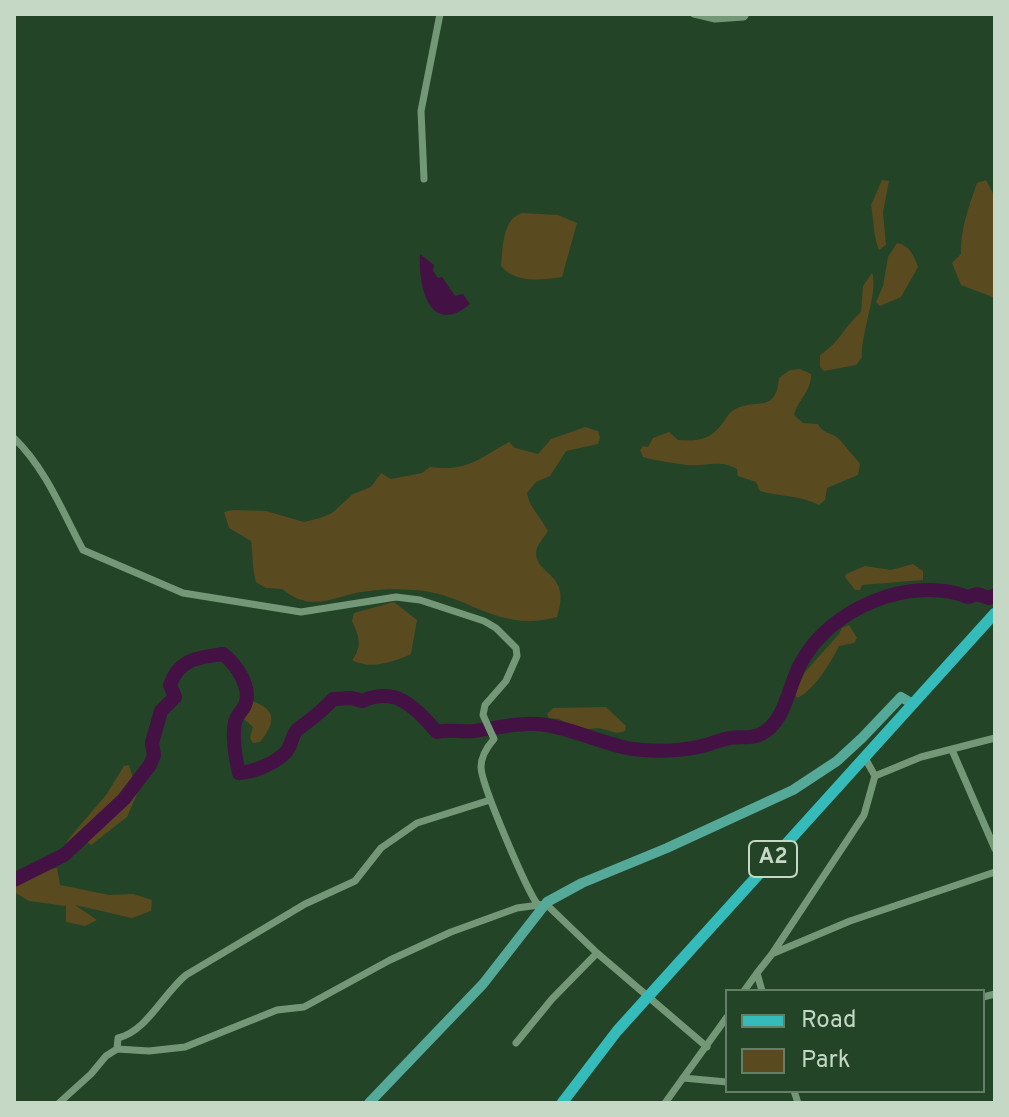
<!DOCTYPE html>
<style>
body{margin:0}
#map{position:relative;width:1009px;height:1117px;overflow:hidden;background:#234427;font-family:Overpass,sans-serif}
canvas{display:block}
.frame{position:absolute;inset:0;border:16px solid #c5d8c6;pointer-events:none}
.legend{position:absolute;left:725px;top:989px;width:260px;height:104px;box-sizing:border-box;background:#234427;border:2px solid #647f67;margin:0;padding:10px 14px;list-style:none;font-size:24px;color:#c5d8c6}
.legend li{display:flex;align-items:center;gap:16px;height:40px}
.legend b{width:40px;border:2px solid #647f67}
</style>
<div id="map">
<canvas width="1009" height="1117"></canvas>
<div class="frame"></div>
<ul class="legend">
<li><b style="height:10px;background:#34bbba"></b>Road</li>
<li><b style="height:22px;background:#5a4a20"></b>Park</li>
</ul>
</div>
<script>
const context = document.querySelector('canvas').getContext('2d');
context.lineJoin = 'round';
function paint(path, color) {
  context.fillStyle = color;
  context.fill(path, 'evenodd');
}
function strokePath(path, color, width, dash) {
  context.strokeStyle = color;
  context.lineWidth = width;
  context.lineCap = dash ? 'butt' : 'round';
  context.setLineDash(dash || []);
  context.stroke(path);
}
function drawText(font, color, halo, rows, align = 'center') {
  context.font = font + ' Overpass,sans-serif';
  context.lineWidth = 8;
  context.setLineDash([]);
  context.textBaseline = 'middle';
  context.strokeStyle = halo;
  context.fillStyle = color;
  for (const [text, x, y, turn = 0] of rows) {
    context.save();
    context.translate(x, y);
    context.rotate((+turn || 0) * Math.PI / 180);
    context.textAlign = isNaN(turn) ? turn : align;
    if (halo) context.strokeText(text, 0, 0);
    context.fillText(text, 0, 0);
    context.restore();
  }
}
paint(new Path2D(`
 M882 180 889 181 883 212 886 245 879 250C873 235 874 221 871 205Z
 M986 180 995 197V298L961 285 952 263 961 254C960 230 969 206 977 183Z
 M522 213 558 215 577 223 562 277C541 280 517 284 501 266 503 248 502 219 522 213Z
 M897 243C909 245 914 255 918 267L901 297 880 306 876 302 883 286 888 257Z
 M872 273C879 290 860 336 862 357L856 365 824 371 820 367V355C841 341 843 328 861 312L863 286Z
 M800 369 811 374C812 390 798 400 794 415L803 423 818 424C823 434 831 432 839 439 844 444 854 457 860 464L858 475 827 488 825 500 819 505C800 495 781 497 760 491L756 482 738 476 737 469C719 459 706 467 687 465 673 463 657 461 643 457L640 450 643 446 648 447 653 438 669 432 678 440C697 441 709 441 722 424 726 419 728 413 734 410 755 397 776 415 779 378L790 370Z
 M585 427 598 431 600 438 598 444 566 451 550 476 536 482 527 493C529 507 541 517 548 531 544 537 536 546 536 553 537 576 572 573 557 617 497 634 467 592 413 590 399 589 383 589 369 591 335 594 313 615 282 589L266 588 256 582C252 568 253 555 251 541L229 528 224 512 233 510 266 511 304 522 320 518 332 513 353 494 371 487 381 473 391 479 422 473 430 467C467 472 478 459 509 442L515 448 538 454 551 439Z
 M913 564 923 571V580L862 585 860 590H855L845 577 846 574 865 566 891 570Z
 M394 602 417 620 411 654C394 662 369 670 352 660 363 646 359 636 352 621L354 613Z
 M849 625 857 638 854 643 839 646C832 661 813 692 797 698L795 693 805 672 839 634 842 628Z
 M252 701C278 710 275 723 260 742L253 743 250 738 253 727 244 719Z
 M606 707 626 726 625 731 617 733 599 728 578 730 559 719 549 718 547 714 553 708Z
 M129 765 133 778 142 783 127 817 91 845 87 842 88 838 85 833 68 846 66 843 71 836 106 795 124 766Z
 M57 868 60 885 109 895 133 894 152 900 151 911 132 918 75 905 97 920 85 926 66 922V906L29 901 14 892V884C29 875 40 870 57 868Z`), '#5a4a20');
paint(new Path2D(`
 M420 254 434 265 433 271 438 278 442 277 455 296 463 294 470 304C429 338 418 285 420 254Z`), '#414');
strokePath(new Path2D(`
 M14 880 64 855 124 799 150 765 154 755 152 743 161 711 175 697 170 685C180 657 200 658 223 654 237 665 252 688 245 705 242 712 237 714 235 722 232 739 235 756 239 773 254 772 276 763 286 752 292 746 291 735 298 729 311 719 322 712 333 699L352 698 362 701C397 686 414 707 437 732 449 729 461 732 473 731 498 728 525 720 551 726 579 731 605 745 633 749 656 752 685 751 706 745 714 743 722 739 730 738 740 736 749 739 759 735 786 724 788 685 801 663 830 608 910 575 968 597L977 594 989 598 995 595`), '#414', 14);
strokePath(new Path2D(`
 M694 14 715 19 744 17 746 14
 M424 179 421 111 440 14
 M14 438C46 469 62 511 83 550L183 593 301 612 396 597 420 600 484 621 496 628 516 648 517 656 506 681 485 705 483 715 494 739C487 747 481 756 481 767 481 784 527 891 538 905
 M952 750 995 849
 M875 776 921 757 995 738
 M774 953 850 921 995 872
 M744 991 757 973
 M762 991 757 973 772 954 864 815 875 776 865 758
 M983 997 995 994
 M516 1043 552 999 597 953
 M117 1049 118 1038C146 1032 163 994 186 975L305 904 355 881 381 848 417 823 490 800
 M683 1078 727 1082
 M794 1091 798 1103
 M59 1103 91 1074 106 1056 117 1049 149 1051 185 1047 277 1010 304 1007 390 960 451 932 517 908 546 904 597 953 707 1047
 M665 1103 727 1017`), '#749877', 7);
strokePath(new Path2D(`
 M369 1103 483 984 547 902 582 883 667 848 793 790 837 761 862 738 901 697 913 704`), '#54a999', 10);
strokePath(new Path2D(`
 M562 1103 617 1031 995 613`), '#34bbba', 11);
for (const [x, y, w] of [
 [773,859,48]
]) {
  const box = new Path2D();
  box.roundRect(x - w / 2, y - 18, w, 36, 6);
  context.fillStyle = '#234427';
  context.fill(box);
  strokePath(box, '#c5d8c6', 2);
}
drawText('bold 22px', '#c5d8c6', null, [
 ["A2",773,859]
]);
</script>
